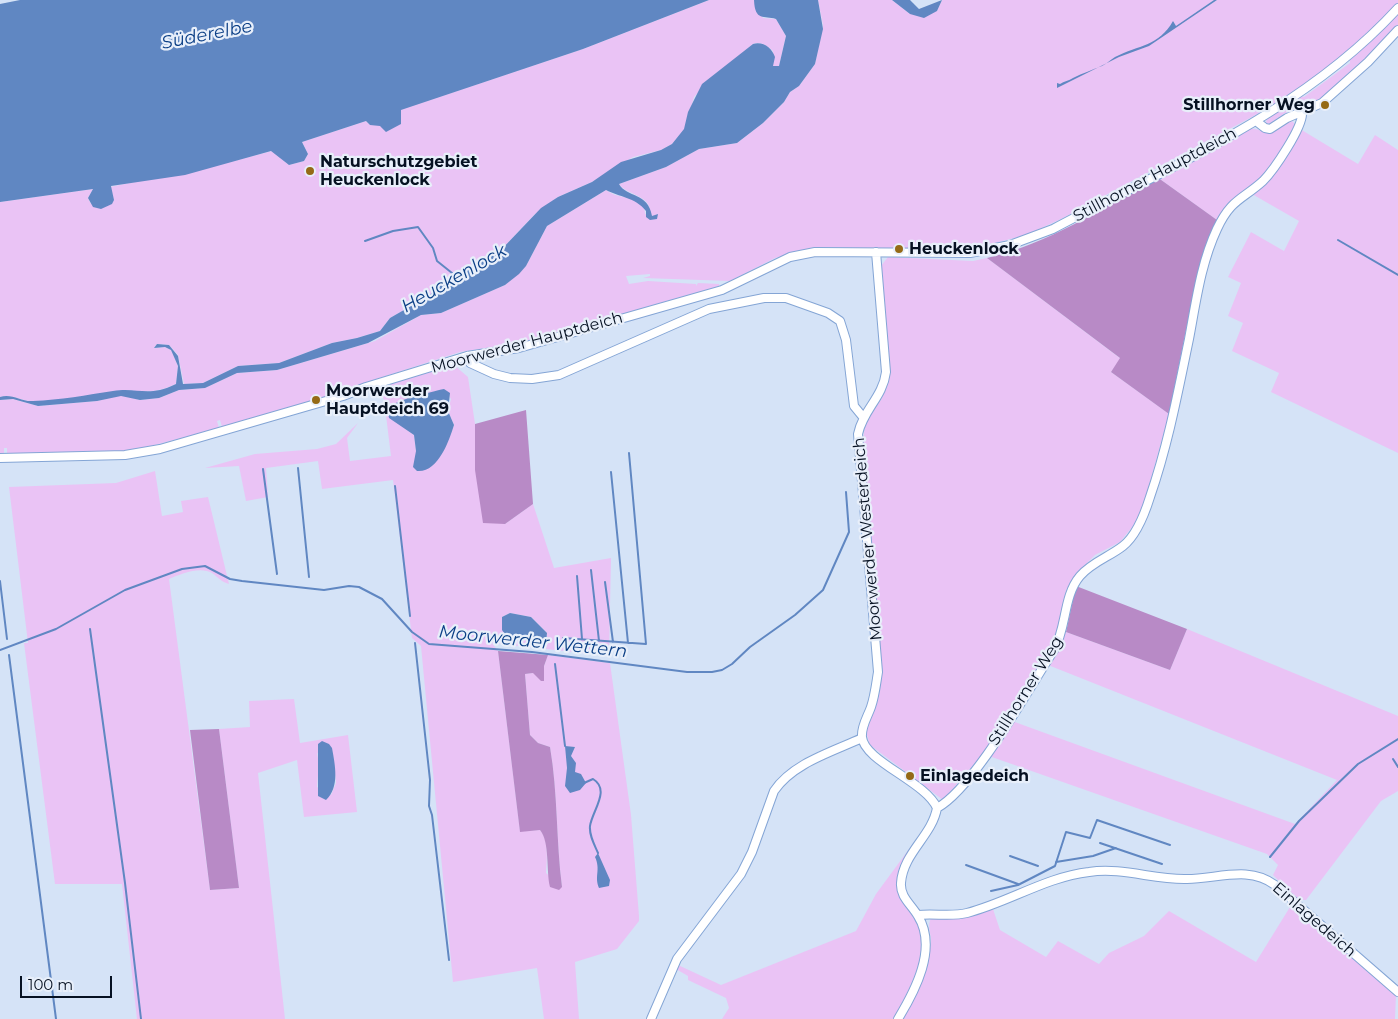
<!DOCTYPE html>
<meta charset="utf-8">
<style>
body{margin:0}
#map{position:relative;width:1398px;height:1019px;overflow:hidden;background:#d5e3f7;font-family:Montserrat,sans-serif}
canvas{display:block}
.scale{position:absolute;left:20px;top:976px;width:92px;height:22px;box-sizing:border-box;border:2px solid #061122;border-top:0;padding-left:6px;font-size:15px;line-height:18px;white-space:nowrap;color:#061122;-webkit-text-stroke:4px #e8effa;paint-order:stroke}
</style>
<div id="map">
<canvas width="1398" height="1019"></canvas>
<div class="scale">100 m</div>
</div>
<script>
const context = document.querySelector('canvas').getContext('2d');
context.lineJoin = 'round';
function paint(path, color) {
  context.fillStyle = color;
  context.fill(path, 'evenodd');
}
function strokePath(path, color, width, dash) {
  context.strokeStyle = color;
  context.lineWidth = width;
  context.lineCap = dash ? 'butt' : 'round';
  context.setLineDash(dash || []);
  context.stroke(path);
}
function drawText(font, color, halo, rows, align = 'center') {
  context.font = font + ' Montserrat,sans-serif';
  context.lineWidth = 4.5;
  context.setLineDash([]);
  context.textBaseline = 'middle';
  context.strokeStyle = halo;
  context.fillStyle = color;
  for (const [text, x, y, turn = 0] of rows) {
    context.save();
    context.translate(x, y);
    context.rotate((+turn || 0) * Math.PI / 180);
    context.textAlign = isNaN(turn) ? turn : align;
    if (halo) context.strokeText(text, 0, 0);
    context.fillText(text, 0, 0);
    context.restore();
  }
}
paint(new Path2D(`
 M709 0H754L763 18 776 19 786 36 779 66H773V51C767 46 761 41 753 44L727 67 715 74 694 97 685 129 672 144 661 150 633 157 592 182 558 197 534 215 500 251 435 289 430 295 390 318 380 331 357 338 332 343 279 363 238 366 203 383 184 384 178 355 169 345 157 344 154 348 165 347 171 350 178 366 176 384C149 397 137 388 112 392 87 395 55 404 30 401 20 400 11 394 0 397V202L93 189 88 198 91 204 113 197 110 187 226 163 272 151 289 165 304 161 308 154 302 142 366 121 370 125 401 124 400 110 583 49Z
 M818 0H892L910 14 937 11 942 0H1214L1186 20 1217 0H1398V5L1342 59 1278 103 1061 219 1026 235 979 247 943 250 814 247 775 258 730 281 643 278 650 276V274L626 276 629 284 648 281 696 284V286L698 283 719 284V286L524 342 460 352 370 381 346 391 222 427 220 420 217 421 219 428 132 451 7 455V448H4V455H0V400L13 399 38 406 97 401 121 395 140 400 159 398 179 390 205 388 237 373 277 370 375 341 421 315 441 313 505 285 526 266 547 226 606 190C608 191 610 193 613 194 620 198 646 197 645 214L653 216 650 214C652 195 626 195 619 184L666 167 699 149 737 143 763 123 784 102 790 92 799 86 815 64 823 25Z
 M1398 12V25L1356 68 1318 101 1285 113 1269 124 1266 123 1267 118 1301 96 1304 97 1350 63V60Z
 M1292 121 1295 124V128C1285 145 1275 166 1259 180 1244 193 1227 200 1217 220L1157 177 1247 129C1256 127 1262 133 1270 132 1278 131 1284 123 1292 121Z
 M1300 129 1358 164 1375 135 1398 150V453L1271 392 1279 373 1232 351 1243 323 1228 316 1241 283 1228 277 1251 232 1284 251 1299 221 1252 194Z
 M888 257 973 261 987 258 1121 359 1111 372 1169 414 1143 507 1133 526 1120 542 1095 555 1077 573 1066 590 1057 634 1047 655 984 753 943 800 870 745 866 732 880 691 881 672 863 442 865 424 882 398 890 371 881 266Z
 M454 365 468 377 475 424V470L505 524 533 504 554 568 611 558 609 656 492 643 498 651 520 831 540 830C549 840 547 860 546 873L562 887C556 840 558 794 550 747L538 743 530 735 525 674 533 673 544 666 548 655 610 663 631 815 639 916V921L617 949 575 962 579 1019H544L537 968 453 982 421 646 412 638 393 480 322 489 318 461 266 468 268 497 246 501 239 466 205 468 255 454 317 449 336 444 358 423 347 438 350 461 391 456 384 399 371 390ZM444 389 451 399 448 411 454 425 440 456 416 451 414 435 398 423 389 406ZM510 613 531 617 547 633V641L528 638 522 641 513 640 502 630V617Z
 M155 471 162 516 183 512 181 501 208 497 229 584C221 582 218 577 212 573 200 566 181 574 169 579L210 890 239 888 219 729 250 727 249 701 294 699 300 743 348 735 357 812 304 817 297 760 258 773 285 1019H137L122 884H55L24 643H28L9 487 116 483ZM317 753 334 763 336 783 331 795 317 787 319 763Z
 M1187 629 1398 716V791L1381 801 1306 900H1298L1273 875 1278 865 1267 854 989 756 1012 721 1295 824 1337 780 1048 665 1066 632 1170 670Z
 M926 826C919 837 903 857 899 869 890 903 921 912 923 940 924 962 904 1001 893 1019H722L729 1008 726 998 688 980V976L676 969 678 965 721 985 856 931 876 894Z
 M1290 907 1396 994 1395 1019H902C916 997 929 968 931 941 931 933 927 926 931 918H956L993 909 1000 930 1046 957 1058 941 1099 964 1109 953 1144 936 1169 911 1256 962Z`), '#eac3f5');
paint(new Path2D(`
 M1157 177 1217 220 1196 281 1169 414 1111 372 1120 358 987 258C1048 244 1103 208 1157 177Z
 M526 410 533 504 505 524 483 523 475 470V424Z
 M1076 586 1187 629 1170 670 1066 632Z
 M498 651 548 655 544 666V681H541L533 673 525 674 530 735 538 743 550 747C558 794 556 840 562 887L559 890 550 887C546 871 550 842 540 830L520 832Z
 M219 729 239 888 210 890 190 730Z`), '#b88ac6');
paint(new Path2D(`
 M20 0H709L583 49 401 110V124L386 132 380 126 370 125 366 121 302 142 308 154 304 161 289 165 271 151 185 175 111 186 114 200 112 204 101 209 93 207 88 198 93 189 0 202V4Z
 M754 0H818L823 29 815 64 799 86 790 92 784 102 763 123 737 143 699 149 666 167 619 184C627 198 648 192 652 216L658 214 657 219 650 220 646 217V211C635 197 619 197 606 190L547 226 526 266 519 274 505 285 441 313 421 315 368 343 277 370 237 373 205 388 179 390 159 398 140 400 121 396 97 401 38 406 13 399 0 400V397C12 393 21 402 33 401 60 400 87 395 113 391 139 387 147 398 176 384L178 366 171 350 165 347 154 348 157 344 169 345 178 356 183 384 203 383 238 366 279 363 332 343 357 338 380 331 390 318 430 295 434 289 500 251 541 208 558 197 592 182 621 162 661 150 672 144 684 129 688 112 702 84 753 44C763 41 772 48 775 57L773 66H779L786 36 776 19C764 15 755 22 754 0Z
 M892 0H910L919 9 942 0 937 11 924 18 910 14Z
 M1214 0H1217L1149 46 1119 57 1057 88V83L1060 84C1064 81 1069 81 1073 78 1083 73 1092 70 1102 66 1106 64 1110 60 1115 57 1139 45 1159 46 1173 21L1176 26Z
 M444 389 450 393 448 411 454 425C449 441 438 473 417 471L413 467 416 451 414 435 389 418 387 409C394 400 431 392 444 389Z
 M510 613 531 617 547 633 546 643H537L528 638 522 641 508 639 502 630V617Z
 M322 741 329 744 332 748C335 765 340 787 326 800L318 796V744Z
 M565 746 575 747 571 756 576 763 575 772 581 774 586 783 580 790 570 793 565 786 567 768Z
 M598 853 610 880 609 886 599 888C594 876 601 870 595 857Z`), '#6087c2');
strokePath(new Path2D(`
 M1338 240 1398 275
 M365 241 393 231 418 227 433 248 437 261 457 277
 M298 468 309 577
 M263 469 277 574
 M611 472 628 643
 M395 486 410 616
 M591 570 599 641
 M577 576 582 639
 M0 581 7 639
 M605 582 613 642
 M90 629 125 883 141 1019
 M563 638 646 644 629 453
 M415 643 430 780 429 806 432 815 449 960
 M0 650 56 629 125 590 182 569 205 566 230 579 242 581 324 590 349 586 359 587 382 599 412 632 429 644 532 652 687 672H712L722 670 732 664 750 647 795 615 823 590 849 532 846 492
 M9 655 56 1019
 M555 664 565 746
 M1393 759 1398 767
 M584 783 593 779C611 790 592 811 590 826 589 835 594 844 598 853
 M1100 843 1162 864
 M1010 856 1038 866
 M1270 857 1299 821 1358 764 1398 739
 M1056 862 1093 856 1116 848
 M966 865 1018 884
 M991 891 1018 885 1055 866 1066 832 1090 838 1097 820 1170 845`), '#6087c2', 2);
const street = new Path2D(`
 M1256 121 1265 128 1270 129 1287 118 1322 103 1368 62 1398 30
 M876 252 886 372C883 397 863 410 858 434L878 672C876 684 875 695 871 707 868 716 861 726 862 737 864 761 926 782 937 808
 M467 356 470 363 494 374 510 378 532 379 559 375 709 309 764 298H786L828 313 840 321 846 340 854 406 863 417
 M0 458 125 455 160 449 343 396 366 387 467 356 519 348 722 290 790 257 815 252 970 253 1010 245 1053 229C1173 165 1305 110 1398 8
 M937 808C974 788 1029 688 1054 650 1067 627 1063 596 1080 576 1092 562 1109 557 1123 546 1137 535 1145 513 1150 497 1168 445 1178 392 1189 339 1196 302 1201 263 1217 229 1231 199 1242 200 1263 181 1274 170 1303 127 1302 113
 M918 915C934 913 951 917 967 913 1009 902 1046 877 1089 872 1123 867 1154 880 1187 879 1217 879 1249 865 1275 885L1398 992
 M651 1019 677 959 741 874 752 852 774 791C793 763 832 752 862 738
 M898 1019C915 991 938 948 918 916 911 904 900 897 901 883 903 853 932 836 937 808`);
strokePath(street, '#84a5d5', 10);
strokePath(street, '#fff', 8);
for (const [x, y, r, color] of [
 [1325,105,5,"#956a16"],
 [310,171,5,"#956a16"],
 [899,249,5,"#956a16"],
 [316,400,5,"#956a16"],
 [910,776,5,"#956a16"]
]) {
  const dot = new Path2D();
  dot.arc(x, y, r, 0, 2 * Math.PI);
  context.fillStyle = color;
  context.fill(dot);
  strokePath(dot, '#e8effa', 2);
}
drawText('bold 16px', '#061122', '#e8effa', [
 ["Stillhorner Weg",1315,105,"right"],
 ["Naturschutzgebiet",320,162],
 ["Heuckenlock",320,180],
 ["Heuckenlock",909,249],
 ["Moorwerder",326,391],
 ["Hauptdeich 69",326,409],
 ["Einlagedeich",920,776]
], 'left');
drawText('16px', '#061122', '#e8effa', [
 ["Stillhorner Hauptdeich",1155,175,-28],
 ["Moorwerder Hauptdeich",527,343,-15],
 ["Moorwerder Westerdeich",868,539,-95],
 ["Stillhorner Weg",1026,691,-58],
 ["Einlagedeich",1314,920,41]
]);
drawText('italic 18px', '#0b3f86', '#e8effa', [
 ["Süderelbe",207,35,-11],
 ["Heuckenlock",454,279,-30],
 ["Moorwerder Wettern",533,642,6]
]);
</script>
